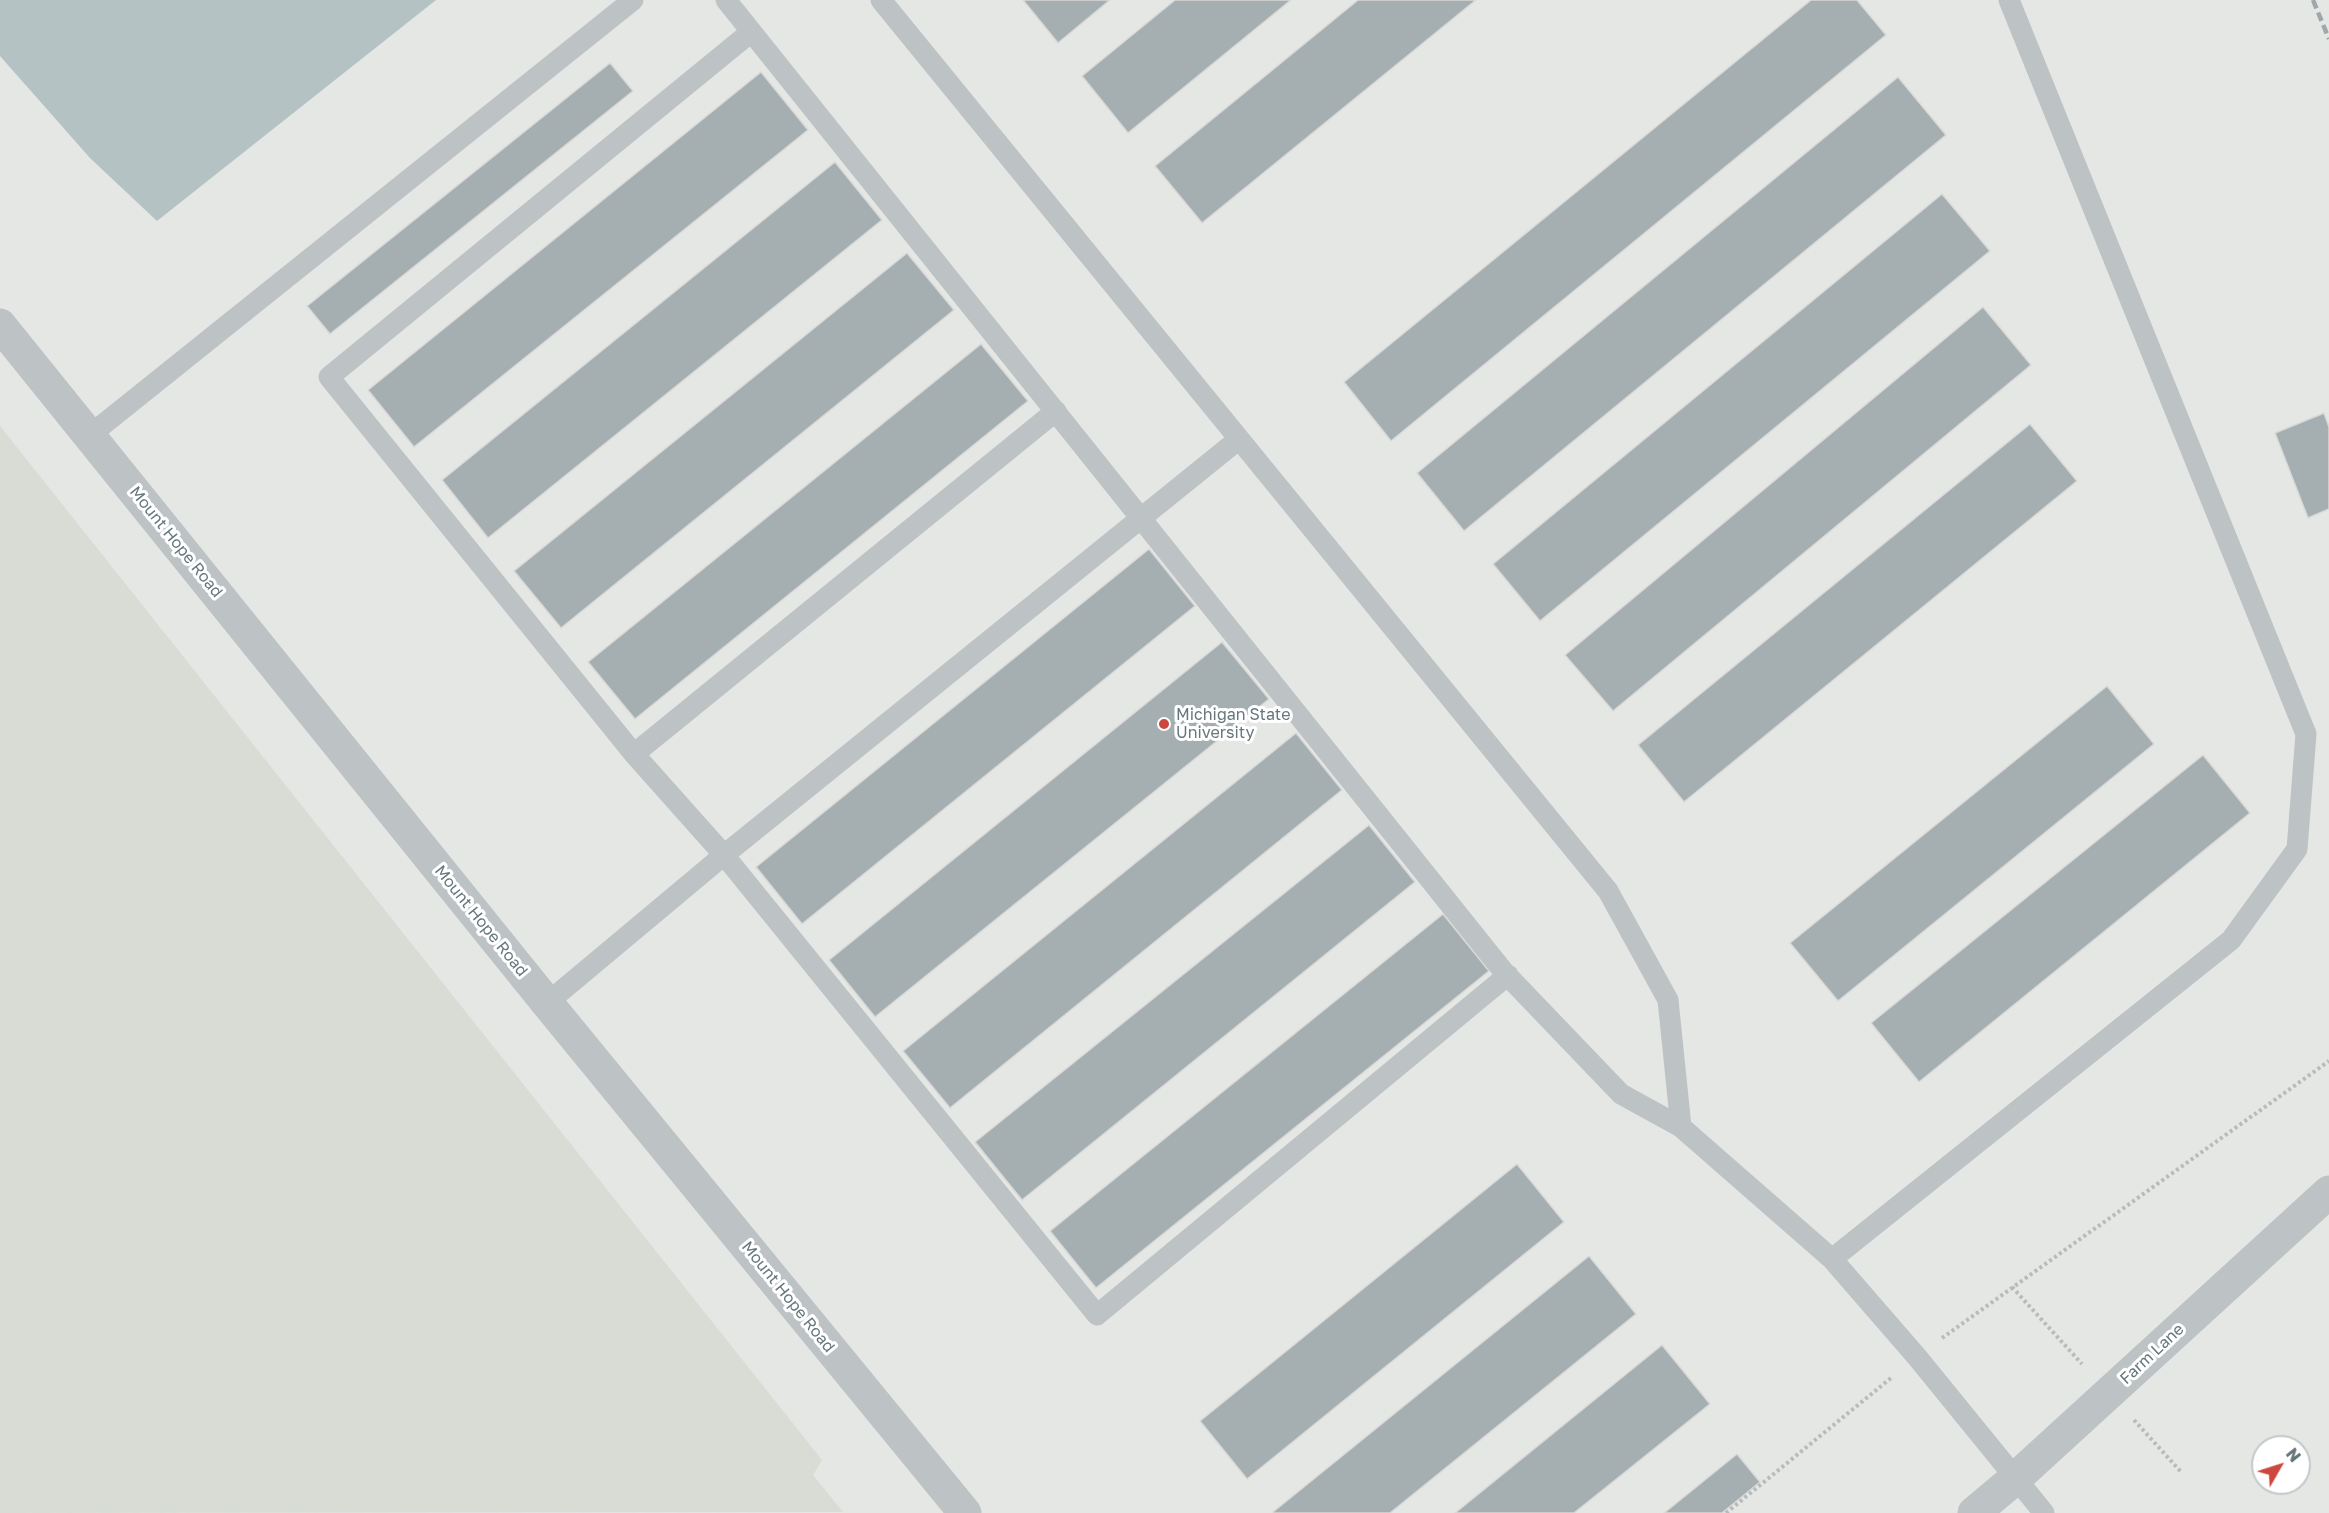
<!DOCTYPE html>
<style>
body{margin:0}
#map{position:relative;width:2329px;height:1513px;overflow:hidden;background:#f7f7f5;font-family:"Golos Text",sans-serif}
canvas{display:block}
.north{position:absolute;left:2251px;top:1435px;width:60px;height:60px;box-sizing:border-box;background:#fff;border:2px solid #c2c9cb;border-radius:50%;rotate:51deg;font-size:16px;font-weight:700;line-height:24px;text-align:center;color:#66777c}
.north::after{content:'';display:block;margin:auto;width:21px;height:27px;background:#ce473f;clip-path:polygon(50% 0,100% 100%,50% 72%,0 100%)}
</style>
<div id="map">
<canvas width="2329" height="1513"></canvas>
<div class="north">N</div>
</div>
<script>
const context = document.querySelector('canvas').getContext('2d');
context.lineJoin = 'round';
function paint(path, color) {
  context.fillStyle = color;
  context.fill(path, 'evenodd');
}
function strokePath(path, color, width, dash) {
  context.strokeStyle = color;
  context.lineWidth = width;
  context.lineCap = dash ? 'butt' : 'round';
  context.setLineDash(dash || []);
  context.stroke(path);
}
function drawText(font, color, halo, rows, align = 'center') {
  context.font = font + ' "Golos Text",sans-serif';
  context.lineWidth = 6;
  context.setLineDash([]);
  context.textBaseline = 'middle';
  context.strokeStyle = halo;
  context.fillStyle = color;
  for (const [text, x, y, turn = 0] of rows) {
    context.save();
    context.translate(x, y);
    context.rotate((+turn || 0) * Math.PI / 180);
    context.textAlign = isNaN(turn) ? turn : align;
    if (halo) context.strokeText(text, 0, 0);
    context.fillText(text, 0, 0);
    context.restore();
  }
}
paint(new Path2D(`
 M0 0H2329V1513H0ZM2263 1447H2299V1483H2263Z`), '#e5e7e5');
paint(new Path2D(`
 M0 426 822 1460 813 1475 843 1512 0 1513Z`), '#d8dcd5');
paint(new Path2D(`
 M0 0H436L157 221 90 158 0 56Z`), '#b5c2c4');
const building = new Path2D(`
 M1023 0H1110L1058 43Z
 M1175 0H1291L1128 133 1082 76Z
 M1358 0H1476L1202 223 1155 166Z
 M1811 0H1857L1886 35 1391 441 1344 382Z
 M610 63 633 91 330 334 307 306Z
 M761 72 808 130 414 447 368 390Z
 M1898 77 1946 135 1464 531 1417 473Z
 M835 162 882 220 488 538 442 480Z
 M1942 194 1990 251 1540 621 1493 564Z
 M907 253 954 310 561 628 514 571Z
 M1983 307 2031 365 1613 711 1565 655Z
 M981 344 1028 401 635 719 588 662Z
 M2324 413 2329 427V509L2308 518 2275 433Z
 M2030 424 2077 481 1684 802 1638 745Z
 M1149 549 1195 606 802 924 756 867Z
 M1222 642 1269 699 875 1017 829 960Z
 M2107 686 2154 744 1838 1001 1790 943Z
 M1296 733 1342 790 950 1108 903 1051Z
 M2203 755 2250 813 1919 1082 1871 1023Z
 M1369 825 1415 882 1022 1200 975 1142Z
 M1443 914 1489 971 1096 1288 1050 1231Z
 M1517 1164 1564 1222 1247 1479 1200 1421Z
 M1589 1256 1636 1314 1390 1513H1274L1273 1512Z
 M1662 1345 1710 1404 1574 1513H1455Z
 M1737 1454 1760 1482 1722 1513H1664Z`);
paint(building, '#a5aeb1');
strokePath(building, '#d9d9d8', 1.5);
strokePath(new Path2D(`
 M2012 1287 2082 1364
 M1942 1338 2329 1061
 M2134 1420 2182 1473
 M1726 1513 1891 1378`), '#b7bbbc', 4, [3, 3]);
strokePath(new Path2D(`
 M726 0 1504 972 1621 1094 1681 1127 1832 1259 1917 1357 2044 1513
 M881 0 1608 891 1668 1000 1681 1127
 M751 32 329 377 634 754 724 855 1097 1315 1508 975
 M90 435 633 0
 M634 754 1056 411
 M547 1003 724 855 1239 439
 M1832 1259 2231 940 2297 849 2306 734 2009 0`), '#bdc2c4', 21);
strokePath(new Path2D(`
 M0 325 547 1003 965 1513
 M1974 1513 2017 1477 2329 1192`), '#bdc2c4', 33);
strokePath(new Path2D(`
 M2313 0 2329 39`), '#9fa7aa', 4.5, [9, 4.5]);
for (const [x, y, r, color] of [
 [1164,724,6,"#ce473f"]
]) {
  const dot = new Path2D();
  dot.arc(x, y, r, 0, 2 * Math.PI);
  context.fillStyle = color;
  context.fill(dot);
  strokePath(dot, '#fff', 2);
}
drawText('16px', '#66777c', '#fff', [
 ["Mount Hope Road",176,542,51],
 ["Mount Hope Road",481,921,51],
 ["Mount Hope Road",788,1297,51],
 ["Farm Lane",2152,1354,-43]
]);
drawText('16px', '#66777c', '#fff', [
 ["Michigan State",1176,715],
 ["University",1176,733]
], 'left');
</script>
